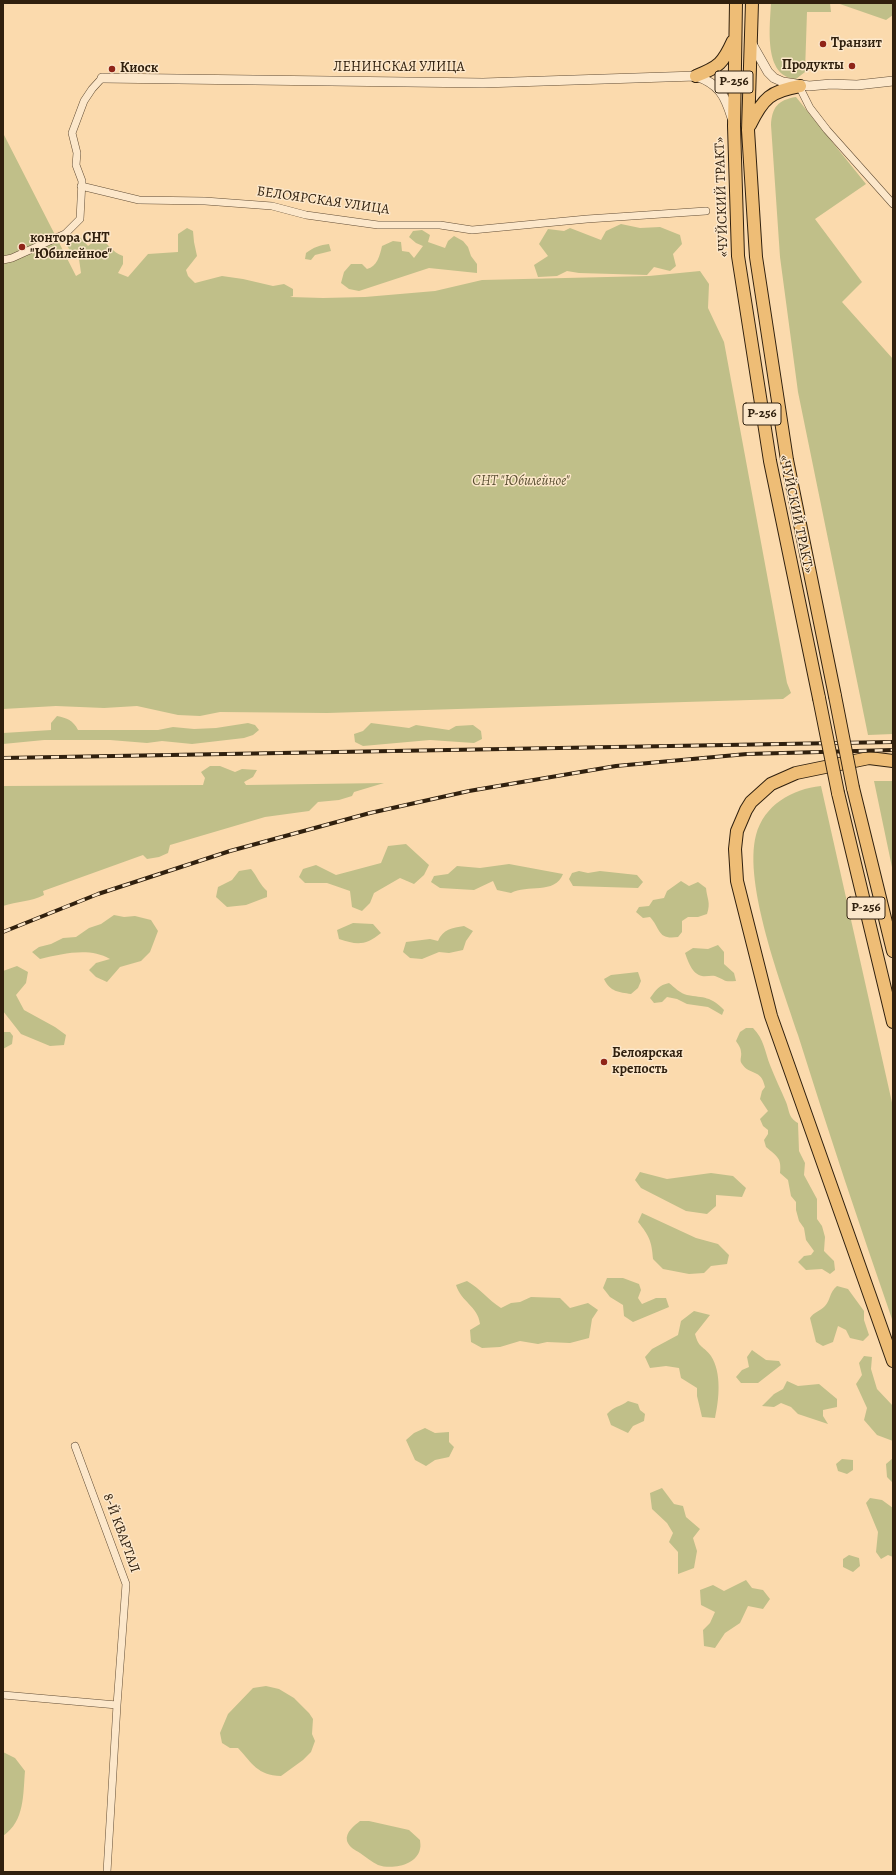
<!DOCTYPE html>
<meta charset="utf-8">
<style>
body{margin:0}
#map{position:relative;width:896px;height:1875px;overflow:hidden;background:#fbdaad;font-family:Alegreya,serif}
canvas{display:block}
.frame{position:absolute;inset:0;border:4px solid #30200e;pointer-events:none}
</style>
<div id="map">
<canvas width="896" height="1875"></canvas>
<div class="frame"></div>
</div>
<script>
const context = document.querySelector('canvas').getContext('2d');
context.lineJoin = 'round';
function paint(path, color) {
  context.fillStyle = color;
  context.fill(path, 'evenodd');
}
function strokePath(path, color, width, dash) {
  context.strokeStyle = color;
  context.lineWidth = width;
  context.lineCap = dash ? 'butt' : 'round';
  context.setLineDash(dash || []);
  context.stroke(path);
}
function drawText(font, color, halo, rows, align = 'center') {
  context.font = font + ' Alegreya,serif';
  context.lineWidth = 3;
  context.setLineDash([]);
  context.textBaseline = 'middle';
  context.strokeStyle = halo;
  context.fillStyle = color;
  for (const [text, x, y, turn = 0] of rows) {
    context.save();
    context.translate(x, y);
    context.rotate((+turn || 0) * Math.PI / 180);
    context.textAlign = isNaN(turn) ? turn : align;
    if (halo) context.strokeText(text, 0, 0);
    context.fillText(text, 0, 0);
    context.restore();
  }
}
paint(new Path2D(`
 M771 3H830L831 12H807L805 72 796 79C763 77 770 26 771 3Z
 M837 3H893V15L886 20Z
 M796 97 866 184 815 219 862 282 842 302 893 359V734L868 735 798 392 780 257 771 125C772 107 778 100 796 97Z
 M3 133 76 276 81 273 79 259 70 251 66 243 80 237 88 246 98 238C109 243 111 252 123 256V264L118 273 128 277 148 254 178 252V234L187 228 193 231 194 242 197 256 186 270 188 276 195 283 222 276 243 279 273 286 284 284 293 289V296L290 297 323 298 365 297 435 291 482 280 649 276 700 271 709 284 708 308 724 342 787 683 791 693 783 699 327 713 220 712 200 716 178 715 137 706 104 708 56 706 3 709Z
 M621 224 640 228 660 227 680 235 682 244 673 254 676 266 670 271 654 267 647 275 579 273 567 271 557 276 538 277 534 265 548 256 539 244 548 229 564 231 570 228 601 240 606 231Z
 M422 230 430 235 428 242 445 248 448 241 454 236 463 241 468 247 471 256 477 264V273L429 268 359 291 349 289 341 283 344 272 351 264H362L367 269C377 267 380 255 382 246L393 241 401 242 402 251 409 252 414 258 423 246 416 243 409 237 413 231Z
 M329 244 331 251 315 255 311 260 305 259 306 253C314 247 320 245 329 244Z
 M57 716C67 718 73 720 78 730H158L173 727 194 729 216 728 248 723 255 725 259 730 253 735 244 738 192 744 162 741 147 743 110 740H44L3 744V733L51 730V723Z
 M371 723 409 728 416 725 449 730 456 726 473 725 481 731 482 739 474 743 430 740 363 746 355 742 354 734 363 731Z
 M210 766H220L235 772 242 769 257 770 253 777 244 782 246 785 384 783 354 792 352 796 339 800 318 802 309 811 265 817 170 845 168 853 159 857 147 859 143 855 43 891 44 895C31 902 17 901 3 906V786L203 785 205 778 201 772Z
 M874 781H893V872Z
 M821 786 893 1107V1322C860 1227 828 1131 798 1035 782 986 743 884 756 835 764 805 792 789 821 786Z
 M406 844 429 865 424 875 414 884 400 878 374 893 370 903 362 911 352 907 350 891 327 883H305L299 877 303 869 316 865 336 875 381 863 388 846Z
 M509 864 563 874C555 895 527 884 511 893L497 890 493 881 474 890 440 888 431 882 434 876 448 874 457 866 480 868Z
 M251 869C257 876 260 885 267 891V897L246 905 227 907 216 897 218 887 232 880 239 871Z
 M579 871 588 873 600 871 637 875 643 882 638 888 573 886 569 879 572 873Z
 M681 881 689 886 698 882 706 888C707 899 711 902 707 914L698 917H688L682 921V932L678 937C657 940 661 929 650 917L643 918 636 912 639 907 649 906 653 900 664 898 667 891Z
 M114 915 124 917 135 916 151 920 158 931 150 952 141 961 120 967 107 982 96 977 89 970 96 963 110 959C89 947 63 954 40 959L32 952 39 947 51 944 63 938 76 937 89 928 101 924Z
 M353 923 373 924 381 933C365 946 357 945 339 939L337 930Z
 M464 926 473 931 466 941 463 950 449 953 439 952 422 959 410 958 403 952 406 942 430 939 438 941C443 929 452 928 464 926Z
 M718 945 724 952V964L734 973 736 981C722 982 726 980 715 976 711 975 706 977 702 976 692 974 688 961 685 953L693 948 708 949Z
 M17 966 28 972 26 983 16 995 24 1010 55 1027 66 1035 64 1045 50 1046 21 1034 3 1011V971Z
 M638 972 641 981 638 988 631 994C619 992 610 992 604 979L611 975Z
 M669 983C674 987 681 994 687 995 704 998 711 996 724 1010L722 1015 708 1007 687 1004 677 999 667 997 662 1002 654 1003 650 998C656 990 659 985 669 983Z
 M746 1028H753C764 1039 765 1052 770 1065 775 1078 781 1090 786 1102 790 1112 788 1117 798 1123L799 1151 805 1163 804 1175 817 1199V1219L822 1226 825 1237 824 1251 834 1261 835 1270 830 1274 822 1269 806 1270 798 1262 804 1256 811 1255 814 1251 806 1240 804 1228 799 1221 796 1210V1202L791 1196 788 1180 780 1173C782 1157 776 1156 766 1147L764 1140 768 1134V1130L763 1126 760 1119 768 1111 760 1099 762 1091 765 1087C761 1068 750 1076 742 1064 739 1060 742 1057 741 1052 741 1048 738 1044 736 1041L740 1032Z
 M3 1032H10L13 1036 12 1044 3 1049Z
 M640 1172 667 1179 711 1173 733 1176 746 1188 742 1197 716 1195V1206L707 1214 686 1211 641 1188 635 1180Z
 M642 1213 696 1238 718 1244 729 1255 727 1264 711 1266 704 1273 689 1274 663 1269 653 1259C652 1242 649 1235 638 1222Z
 M607 1278H623L639 1284 641 1290 638 1298 642 1304 656 1298H666L669 1307 633 1322 624 1316 623 1305 610 1297 603 1288Z
 M467 1281C481 1289 488 1300 501 1308L511 1303 520 1302 531 1297 560 1298 570 1308 588 1303 598 1310 592 1319 589 1338 570 1343 547 1342 538 1344 520 1341 500 1347 482 1348 471 1342 470 1330 480 1324C478 1306 461 1302 456 1285Z
 M837 1286 848 1289 864 1311V1320L869 1335 863 1341 850 1338 846 1330 838 1326 833 1342 823 1346 816 1342 810 1318C814 1312 820 1311 825 1306 831 1299 829 1293 837 1286Z
 M694 1311 710 1315 695 1334C699 1349 703 1345 711 1356 722 1373 719 1400 715 1418L702 1417 697 1396V1388L681 1378 679 1368 666 1366 650 1368 645 1357 652 1349 678 1335 681 1321Z
 M752 1350 766 1360 779 1361 781 1365 758 1383H741L736 1377 742 1370 749 1367 747 1357Z
 M864 1356 872 1357 871 1369 877 1389 893 1406V1441L877 1435 864 1420 867 1408 856 1384 862 1375 859 1363Z
 M787 1381 798 1386 819 1384 837 1399V1407L823 1410V1416L828 1424 798 1414 791 1407 781 1403 774 1407 762 1406 774 1394 783 1389Z
 M628 1401 638 1404 640 1410 645 1414 644 1421 633 1426 628 1433 611 1425 607 1414C614 1406 620 1407 628 1401Z
 M425 1428 435 1433 449 1432V1442L454 1447 449 1457 435 1460 426 1466 415 1460 406 1440 414 1433Z
 M893 1458V1483L887 1477 886 1464Z
 M842 1459 853 1460V1470L847 1474 838 1471 836 1464Z
 M662 1488 674 1504 683 1506 686 1517 700 1529 693 1538 697 1551 694 1568 678 1574V1552L669 1542 673 1533 667 1523 652 1509 650 1493Z
 M870 1498 882 1500 893 1508V1557L888 1555 881 1559 876 1552 878 1532 866 1503Z
 M849 1555 859 1558 860 1566 853 1572 843 1567V1559Z
 M746 1580 752 1588 763 1590 770 1599 763 1609 748 1606 740 1623 725 1633 715 1648 704 1646 703 1630 710 1623 715 1612 701 1605 700 1590 713 1585 724 1591Z
 M266 1686 279 1689 294 1698 309 1713 313 1719 312 1734 315 1741 311 1752 303 1760 281 1776C257 1775 253 1764 238 1748H230L222 1743 220 1733 228 1714 253 1688Z
 M3 1752 15 1758 25 1771C23 1794 25 1821 3 1836Z
 M360 1821H369L409 1830 420 1840C420 1842 421 1846 420 1849 417 1865 392 1870 378 1865 372 1862 366 1857 360 1853 355 1850 349 1847 347 1841 345 1832 355 1825 360 1821Z`), '#c0bf89');
const minor = new Path2D(`
 M799 86 810 108 827 130 893 204
 M81 186 139 200 205 201 272 206 306 215 378 225H440L472 230 587 219 706 211
 M3 260 12 258 65 234 80 219 82 181 76 165 77 153 72 133 84 101 92 89 102 78
 M75 1446 126 1584 117 1705
 M3 1695 117 1705 107 1872`);
const tertiary = new Path2D(`
 M752 44 768 72 774 78 783 82 809 86 831 84 857 85 893 81
 M102 78 483 83 696 76C719 84 725 95 732 118`);
const trunk = new Path2D(`
 M736 3 734 126 738 256 770 461 819 698
 M752 3 748 130 756 257 787 460 835 696
 M696 76C719 67 723 63 733 41
 M750 125C763 98 771 91 800 86
 M893 761 869 758 796 773 771 784 751 802 746 810 737 831 735 849 737 881 771 1016 893 1361
 M853 788 893 951
 M838 793 893 1022`);
strokePath(minor, '#634e36', 8);
strokePath(tertiary, '#634e36', 10);
strokePath(trunk, '#30200e', 14);
strokePath(minor, '#fce7ca', 7);
strokePath(tertiary, '#fce7ca', 9);
strokePath(trunk, '#eebd76', 12);
const rail = new Path2D(`
 M3 758 893 742
 M3 932 98 894 230 851 370 813 469 791 616 766 747 754 893 750`);
strokePath(rail, '#30200e', 4);
strokePath(rail, '#fce7ca', 2.5, [8]);
const trunkBridge = new Path2D(`
 M835 696 853 788
 M819 698 838 793`);
strokePath(trunkBridge, '#30200e', 14, []);
strokePath(trunkBridge, '#eebd76', 12);
for (const [x, y, r, color] of [
 [823,44,4,"#8f2418"],
 [852,66,4,"#8f2418"],
 [112,69,4,"#8f2418"],
 [22,247,4,"#8f2418"],
 [604,1062,4,"#8f2418"]
]) {
  const dot = new Path2D();
  dot.arc(x, y, r, 0, 2 * Math.PI);
  context.fillStyle = color;
  context.fill(dot);
  strokePath(dot, '#fce7ca', 1.5);
}
for (const [x, y, w] of [
 [734,82,38],
 [762,414,38],
 [866,908,38]
]) {
  const box = new Path2D();
  box.roundRect(x - w / 2, y - 11, w, 22, 3);
  context.fillStyle = '#fce7ca';
  context.fill(box);
  strokePath(box, '#30200e', 1);
}
drawText('bold 13px', '#30200e', null, [
 ["Р-256",734,82],
 ["Р-256",762,414],
 ["Р-256",866,908]
]);
drawText('bold 14px', '#30200e', '#fce7ca', [
 ["Транзит",831,44],
 ["Продукты",844,66,"right"],
 ["Киоск",120,69],
 ["контора СНТ",30,239],
 ["\"Юбилейное\"",30,255],
 ["Белоярская",612,1054],
 ["крепость",612,1070]
], 'left');
drawText('14px', '#30200e', '#fce7ca', [
 ["ЛЕНИНСКАЯ УЛИЦА",399,68],
 ["«ЧУЙСКИЙ ТРАКТ»",722,197,-92],
 ["БЕЛОЯРСКАЯ УЛИЦА",323,201,8],
 ["«ЧУЙСКИЙ ТРАКТ»",796,514,78],
 ["8-Й КВАРТАЛ",121,1533,70]
]);
drawText('italic 14px', '#5b5033', '#fce7ca', [
 ["СНТ \"Юбилейное\"",521,482]
]);
</script>
